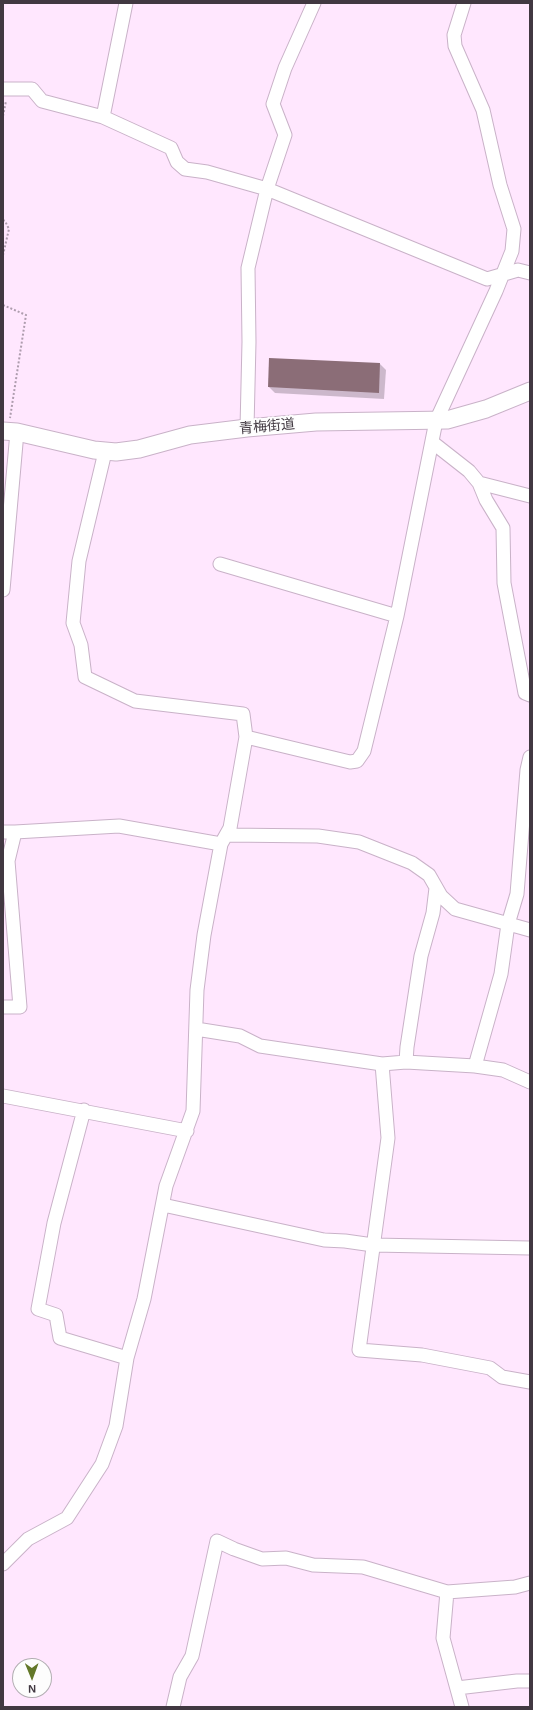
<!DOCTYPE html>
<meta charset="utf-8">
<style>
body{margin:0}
#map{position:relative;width:533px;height:1710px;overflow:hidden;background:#ffe7fe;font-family:Arial,sans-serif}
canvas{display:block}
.frame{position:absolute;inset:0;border:4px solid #413841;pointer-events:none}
.north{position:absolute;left:12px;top:1658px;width:40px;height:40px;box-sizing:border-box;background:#fdfdfd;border:1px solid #b2aeb2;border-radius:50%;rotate:179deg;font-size:11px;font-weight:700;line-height:16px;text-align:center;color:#413841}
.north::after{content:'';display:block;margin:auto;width:14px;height:18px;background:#637829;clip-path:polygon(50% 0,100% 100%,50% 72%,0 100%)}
</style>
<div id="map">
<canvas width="533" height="1710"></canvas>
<div class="frame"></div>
<div class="north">N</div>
</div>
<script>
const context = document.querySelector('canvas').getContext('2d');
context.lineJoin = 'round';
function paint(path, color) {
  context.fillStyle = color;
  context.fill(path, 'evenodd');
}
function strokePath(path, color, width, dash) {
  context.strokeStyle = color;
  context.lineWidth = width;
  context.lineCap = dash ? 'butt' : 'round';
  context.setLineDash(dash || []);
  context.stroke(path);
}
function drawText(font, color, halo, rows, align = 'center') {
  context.font = font + ' Arial,"Noto Sans JP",sans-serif';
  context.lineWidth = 4;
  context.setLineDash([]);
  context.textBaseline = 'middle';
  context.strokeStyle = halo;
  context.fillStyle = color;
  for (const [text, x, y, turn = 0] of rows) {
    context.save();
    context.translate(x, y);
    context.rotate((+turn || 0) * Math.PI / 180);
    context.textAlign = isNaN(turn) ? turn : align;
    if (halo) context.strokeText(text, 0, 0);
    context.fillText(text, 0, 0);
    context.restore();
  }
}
paint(new Path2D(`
 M380 364 386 370 384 399 275 393 269 387Z`), '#0003');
paint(new Path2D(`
 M269 358 380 363 379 393 268 387Z`), '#8b6d77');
const minor = new Path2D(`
 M3 89H32L42 101 103 117 171 148 177 162 185 169 207 172 267 189 487 279 518 270 530 273
 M103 117 126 3
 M247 428 249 342 248 268 267 189 285 135 273 104 285 68 314 3
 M432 442 469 471 479 483 486 500 503 528 504 583 525 693 530 695
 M105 452 79 561 73 623 81 645 85 677 135 701 243 714 246 737
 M479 483 530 496
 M220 564 397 616
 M3 590 17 432
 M3 832H15L8 861 20 1007H3
 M15 832 119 826 221 844
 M226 835 318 836 359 842 412 863 429 875 441 896 455 909 530 930
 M196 1029 240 1036 260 1046 382 1064 406 1062 475 1066 503 1070 530 1082
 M406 1062 407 1047 421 956 433 913 436 888
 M382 1064 388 1138 359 1350 422 1355 490 1368 502 1377 530 1382
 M475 1066 501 974 508 924 517 894 527 770 530 757
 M3 1096 187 1131
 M84 1110 54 1223 38 1309 56 1315 60 1338 127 1358
 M163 1205 324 1240 345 1241 373 1245 530 1248
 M3 1564 28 1539 67 1518 102 1464 116 1426 127 1358 144 1299 166 1186 193 1111 197 990 204 935 221 844 230 828 246 737 350 762 357 761 364 751 397 616 436 421 496 291 512 251 514 229 500 185 483 110 455 46 454 35 464 3
 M447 1592 443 1638 462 1707
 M457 1688 517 1681H530
 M173 1707 180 1677 192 1656 217 1541 234 1549 262 1559 286 1558 313 1565 363 1567 447 1592 515 1587 530 1583`);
const major = new Path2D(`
 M3 431 17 432 94 450 116 452 139 449 190 435 247 428 316 422 447 420 486 409 530 391`);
strokePath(minor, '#c9b2c8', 15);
strokePath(major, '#c9b2c8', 19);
strokePath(new Path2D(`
 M3 116 6 101
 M3 220 5 221 9 229 3 255
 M3 305 26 315 10 418`), '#ae9dae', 2, [2, 2]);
strokePath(minor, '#fff', 13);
strokePath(major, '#fff', 17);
drawText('14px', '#413841', '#fdfdfd', [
 ["青梅街道",267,427,-5]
]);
</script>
